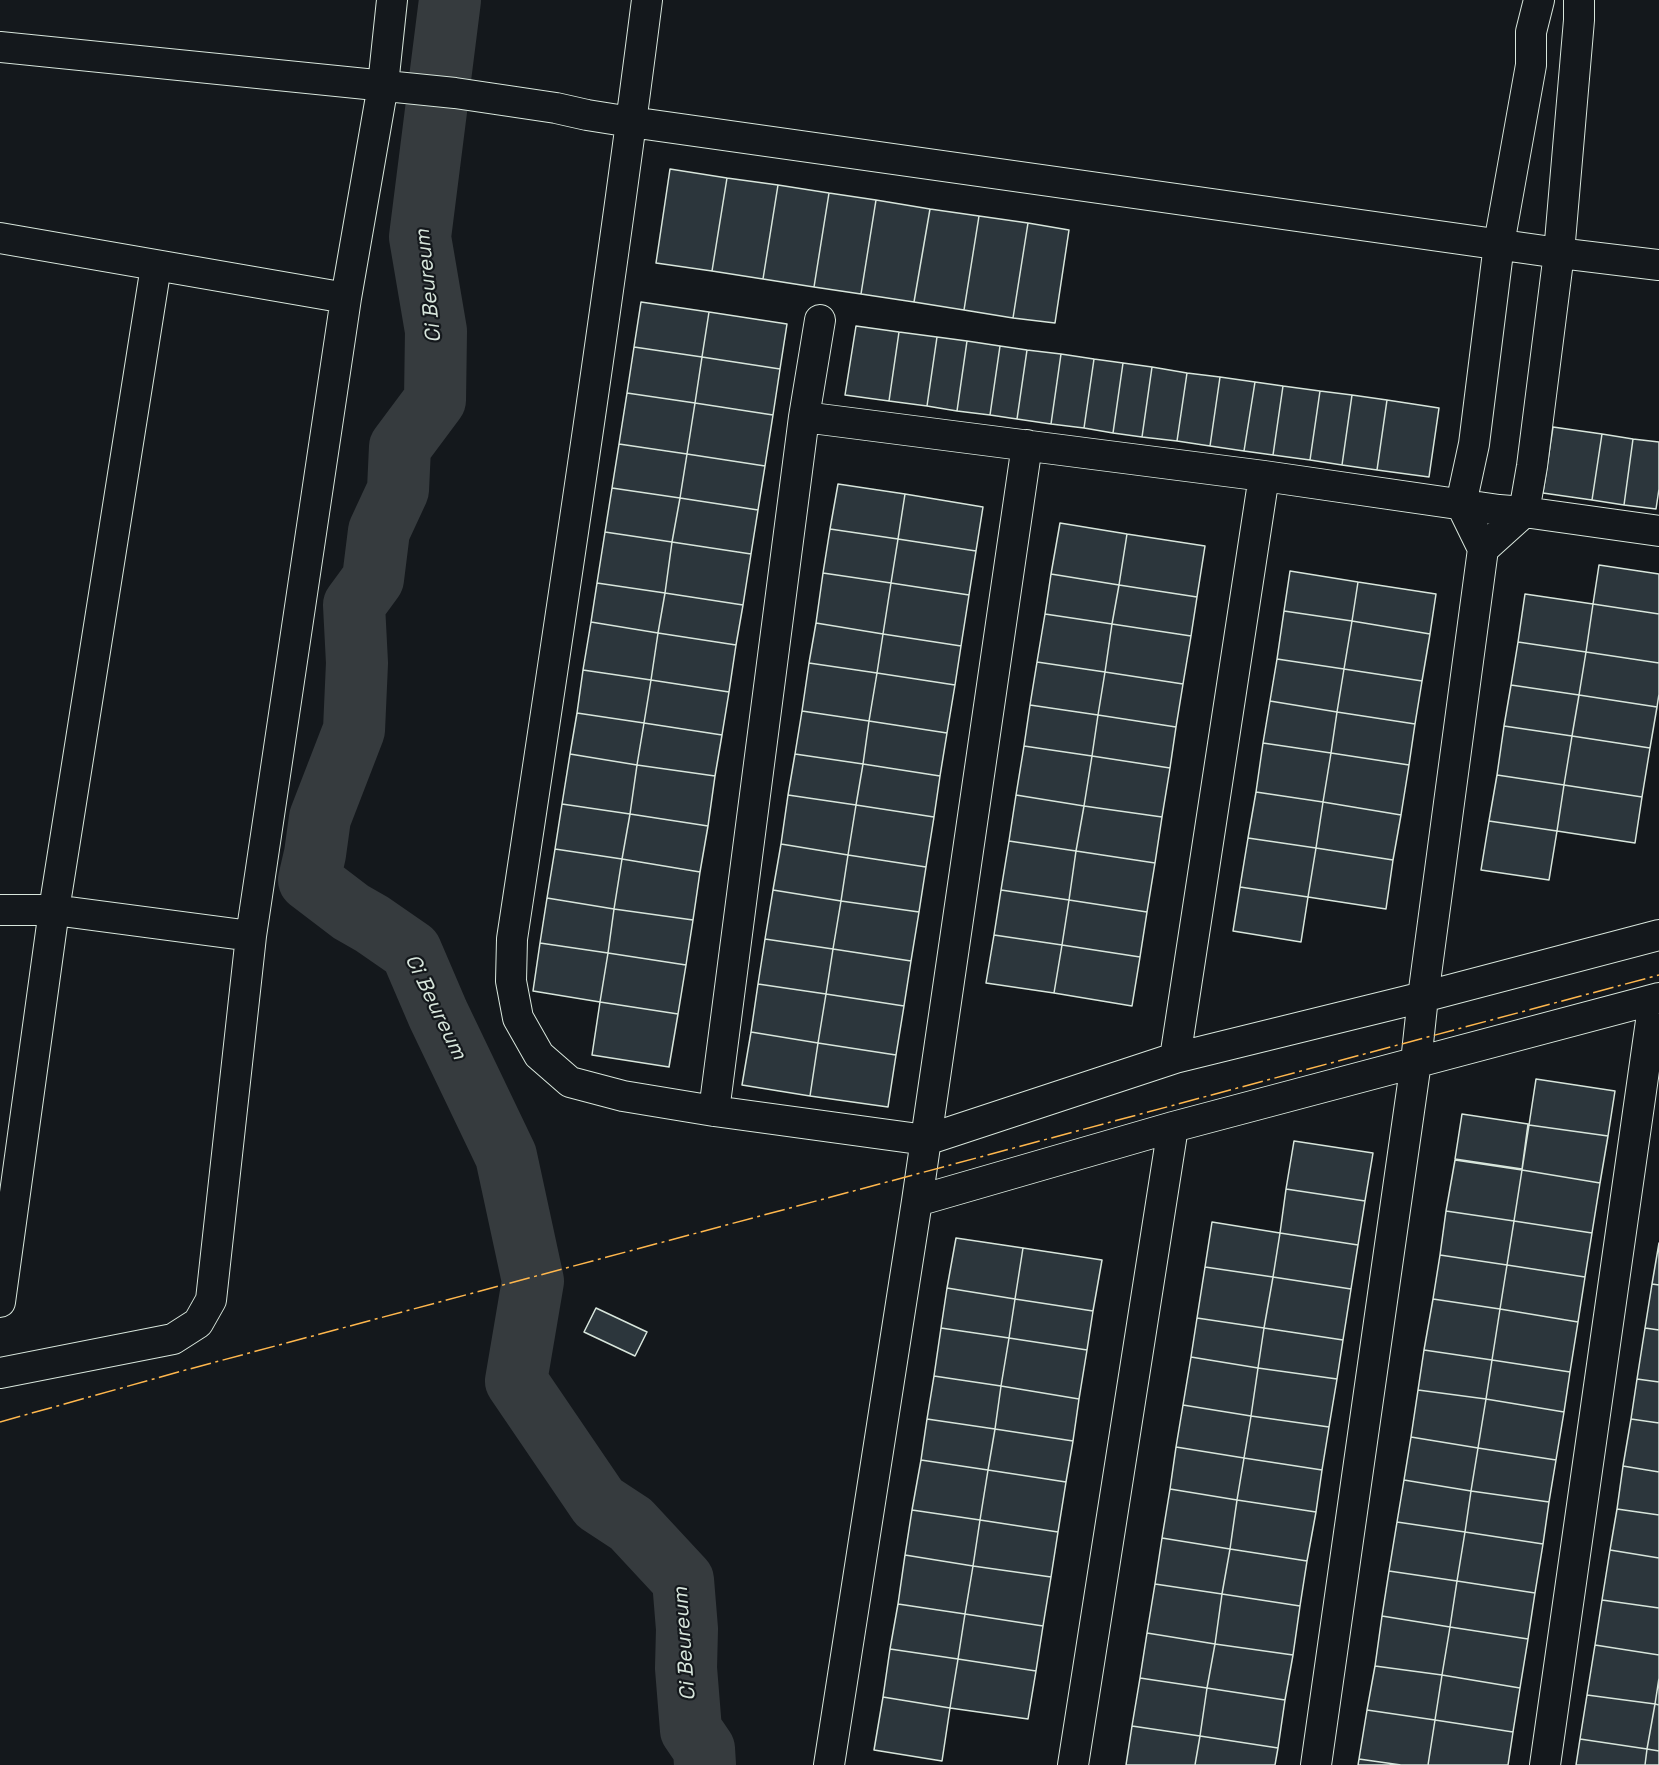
<!DOCTYPE html>
<style>
body{margin:0}
canvas{display:block;background:#14181c}
</style>
<canvas width="1659" height="1765"></canvas>
<script>
const context = document.querySelector('canvas').getContext('2d');
context.lineJoin = 'round';
function strokePath(path, color, width, dash) {
  context.strokeStyle = color;
  context.lineWidth = width;
  context.lineCap = dash ? 'butt' : 'round';
  context.setLineDash(dash || []);
  context.stroke(path);
}
function paint(path, color) {
  context.fillStyle = color;
  context.fill(path, 'evenodd');
}
function drawText(font, color, halo, rows, align = 'center') {
  context.font = font + ' "Space Grotesk",sans-serif';
  context.lineWidth = 4.5;
  context.setLineDash([]);
  context.textBaseline = 'middle';
  context.strokeStyle = halo;
  context.fillStyle = color;
  for (const [text, x, y, turn = 0] of rows) {
    context.save();
    context.translate(x, y);
    context.rotate((+turn || 0) * Math.PI / 180);
    context.textAlign = isNaN(turn) ? turn : align;
    if (halo) context.strokeText(text, 0, 0);
    context.fillText(text, 0, 0);
    context.restore();
  }
}
strokePath(new Path2D(`
 M450 0 420 237 436 331 435 400 400 447 398 490 379 531 373 579 354 605 357 663 354 730 320 818 315 854 309 880 351 912 372 924 411 951 438 1014 506 1156 533 1281 516 1381 599 1503 631 1524 683 1580 687 1629 686 1668 691 1730 704 1749 705 1765`), '#363b3e', 62);
const building = new Path2D(`
 M670 169 727 178 712 271 656 263Z
 M727 178 778 185 763 279 712 271Z
 M778 185 829 193 814 287 763 279Z
 M829 193 876 200 861 294 814 287Z
 M876 200 930 209 914 302 861 294Z
 M930 209 979 216 964 310 914 302Z
 M979 216 1028 223 1013 318 964 310Z
 M1028 223 1069 230 1055 323 1013 318Z
 M641 302 709 312 702 357 634 347Z
 M709 312 787 324 780 369 702 357Z
 M856 326 899 332 889 401 845 395Z
 M899 332 937 337 927 406 889 401Z
 M937 337 967 341 957 411 927 406Z
 M967 341 1000 346 990 415 957 411Z
 M1000 346 1027 350 1017 419 990 415Z
 M634 347 702 357 695 403 627 393Z
 M1027 350 1061 354 1051 424 1017 419Z
 M1061 354 1094 359 1084 428 1051 424Z
 M702 357 780 369 773 415 695 403Z
 M1094 359 1123 363 1113 433 1084 428Z
 M1123 363 1152 367 1142 437 1113 433Z
 M1152 367 1187 373 1177 441 1142 437Z
 M1187 373 1220 377 1210 446 1177 441Z
 M1220 377 1255 382 1244 451 1210 446Z
 M1255 382 1283 386 1273 455 1244 451Z
 M1283 386 1320 391 1310 460 1273 455Z
 M1320 391 1352 395 1342 465 1310 460Z
 M627 393 695 403 687 454 619 444Z
 M1352 395 1387 400 1377 470 1342 465Z
 M1387 400 1439 408 1429 477 1377 470Z
 M695 403 773 415 765 466 687 454Z
 M1553 427 1602 434 1592 500 1543 493Z
 M1602 434 1633 439 1624 505 1592 500Z
 M1633 439 1659 442V489L1656 509 1624 505Z
 M619 444 687 454 680 498 612 488Z
 M687 454 765 466 758 510 680 498Z
 M838 484 905 494 898 539 830 529Z
 M612 488 680 498 672 542 605 532Z
 M905 494 983 507 976 551 898 539Z
 M680 498 758 510 751 554 672 542Z
 M1060 523 1127 534 1119 585 1051 574Z
 M830 529 898 539 891 583 823 573Z
 M605 532 672 542 665 593 597 583Z
 M1127 534 1205 546 1197 597 1119 585Z
 M898 539 976 551 969 595 891 583Z
 M672 542 751 554 743 605 665 593Z
 M1599 565 1659 574V614L1593 604Z
 M1290 571 1358 582 1352 621 1284 611Z
 M823 573 891 583 883 634 816 623Z
 M1051 574 1119 585 1112 624 1045 614Z
 M1358 582 1436 594 1430 634 1352 621Z
 M597 583 665 593 658 633 591 622Z
 M891 583 969 595 961 646 883 634Z
 M1119 585 1197 597 1191 636 1112 624Z
 M665 593 743 605 736 645 658 633Z
 M1525 594 1593 604 1586 652 1518 642Z
 M1593 604 1659 614V663L1586 652Z
 M1284 611 1352 621 1344 669 1277 659Z
 M1045 614 1112 624 1105 672 1037 662Z
 M1352 621 1430 634 1422 681 1344 669Z
 M591 622 658 633 651 680 583 670Z
 M816 623 883 634 877 673 809 663Z
 M1112 624 1191 636 1183 684 1105 672Z
 M658 633 736 645 729 692 651 680Z
 M883 634 961 646 955 685 877 673Z
 M1518 642 1586 652 1579 695 1511 685Z
 M1586 652 1659 663V694L1657 707 1579 695Z
 M1277 659 1344 669 1337 712 1270 701Z
 M1037 662 1105 672 1098 715 1030 705Z
 M809 663 877 673 869 721 802 711Z
 M1344 669 1422 681 1415 724 1337 712Z
 M583 670 651 680 644 723 577 713Z
 M1105 672 1183 684 1176 727 1098 715Z
 M877 673 955 685 947 733 869 721Z
 M651 680 729 692 722 735 644 723Z
 M1511 685 1579 695 1572 736 1504 726Z
 M1579 695 1657 707 1650 748 1572 736Z
 M1270 701 1337 712 1331 753 1263 743Z
 M1030 705 1098 715 1092 756 1024 746Z
 M802 711 869 721 863 764 795 754Z
 M1337 712 1415 724 1409 765 1331 753Z
 M577 713 644 723 637 765 570 754Z
 M1098 715 1176 727 1170 768 1092 756Z
 M869 721 947 733 940 776 863 764Z
 M644 723 722 735 715 776 637 765Z
 M1504 726 1572 736 1564 785 1497 775Z
 M1572 736 1650 748 1642 797 1564 785Z
 M1263 743 1331 753 1323 802 1256 792Z
 M1024 746 1092 756 1084 806 1016 795Z
 M1331 753 1409 765 1401 815 1323 802Z
 M570 754 637 765 630 814 562 804Z
 M795 754 863 764 856 805 788 795Z
 M1092 756 1170 768 1162 817 1084 806Z
 M863 764 940 776 934 817 856 805Z
 M637 765 715 776 708 826 630 814Z
 M1497 775 1564 785 1557 831 1489 821Z
 M1564 785 1642 797 1635 843 1557 831Z
 M1256 792 1323 802 1316 848 1248 838Z
 M788 795 856 805 848 855 781 844Z
 M1016 795 1084 806 1076 851 1009 841Z
 M1323 802 1401 815 1393 860 1316 848Z
 M562 804 630 814 622 859 555 849Z
 M856 805 934 817 926 867 848 855Z
 M1084 806 1162 817 1155 863 1076 851Z
 M630 814 708 826 700 872 622 859Z
 M1489 821 1557 831 1549 880 1481 870Z
 M1248 838 1316 848 1308 897 1240 887Z
 M1009 841 1076 851 1069 900 1001 890Z
 M781 844 848 855 841 901 773 890Z
 M1316 848 1393 860 1386 909 1308 897Z
 M555 849 622 859 614 909 547 898Z
 M1076 851 1155 863 1147 912 1069 900Z
 M848 855 926 867 919 912 841 901Z
 M622 859 700 872 693 920 614 909Z
 M1240 887 1308 897 1301 942 1233 931Z
 M773 890 841 901 833 949 765 939Z
 M1001 890 1069 900 1062 945 994 935Z
 M547 898 614 909 608 953 540 943Z
 M1069 900 1147 912 1140 957 1062 945Z
 M841 901 919 912 911 961 833 949Z
 M614 909 693 920 686 965 608 953Z
 M994 935 1062 945 1054 993 986 983Z
 M765 939 833 949 826 994 758 984Z
 M540 943 608 953 600 1002 533 991Z
 M1062 945 1140 957 1132 1006 1054 993Z
 M833 949 911 961 904 1006 826 994Z
 M608 953 686 965 678 1014 600 1002Z
 M758 984 826 994 818 1043 751 1032Z
 M826 994 904 1006 896 1055 818 1043Z
 M600 1002 678 1014 669 1067 592 1055Z
 M751 1032 818 1043 810 1096 742 1085Z
 M818 1043 896 1055 888 1107 810 1096Z
 M1536 1079 1615 1091 1608 1136 1529 1125Z
 M1462 1114 1528 1124 1522 1169 1455 1159Z
 M1529 1125 1608 1136 1600 1183 1522 1170Z
 M1294 1141 1373 1153 1365 1201 1286 1189Z
 M1455 1160 1522 1170 1514 1221 1446 1211Z
 M1522 1170 1600 1183 1592 1233 1514 1221Z
 M1286 1189 1365 1201 1358 1245 1280 1233Z
 M1446 1211 1514 1221 1507 1265 1440 1255Z
 M1514 1221 1592 1233 1585 1277 1507 1265Z
 M1212 1222 1280 1233 1273 1277 1205 1267Z
 M1280 1233 1358 1245 1351 1289 1273 1277Z
 M956 1238 1023 1248 1015 1299 947 1288Z
 M1659 1243V1285L1652 1284Z
 M1023 1248 1102 1260 1093 1311 1015 1299Z
 M1440 1255 1507 1265 1500 1309 1433 1299Z
 M1507 1265 1585 1277 1578 1322 1500 1309Z
 M1205 1267 1273 1277 1264 1328 1197 1318Z
 M1273 1277 1351 1289 1343 1340 1264 1328Z
 M1652 1284 1659 1285V1330L1645 1328Z
 M947 1288 1015 1299 1009 1338 941 1328Z
 M1015 1299 1093 1311 1087 1350 1009 1338Z
 M1433 1299 1500 1309 1492 1360 1424 1350Z
 M596 1308 647 1332 635 1356 584 1332Z
 M1500 1309 1578 1322 1570 1372 1492 1360Z
 M1197 1318 1264 1328 1258 1368 1191 1357Z
 M941 1328 1009 1338 1001 1386 934 1376Z
 M1264 1328 1343 1340 1337 1379 1258 1368Z
 M1645 1328 1659 1330V1382L1637 1379Z
 M1009 1338 1087 1350 1079 1399 1001 1386Z
 M1424 1350 1492 1360 1486 1399 1418 1390Z
 M1191 1357 1258 1368 1251 1416 1183 1405Z
 M1492 1360 1570 1372 1564 1412 1486 1399Z
 M1258 1368 1337 1379 1329 1427 1251 1416Z
 M934 1376 1001 1386 995 1429 927 1419Z
 M1637 1379 1659 1382V1423L1631 1419Z
 M1001 1386 1079 1399 1073 1441 995 1429Z
 M1418 1390 1486 1399 1478 1448 1411 1437Z
 M1486 1399 1564 1412 1556 1460 1478 1448Z
 M1183 1405 1251 1416 1244 1458 1176 1447Z
 M1251 1416 1329 1427 1322 1470 1244 1458Z
 M927 1419 995 1429 988 1470 921 1460Z
 M1631 1419 1659 1423V1472L1623 1466Z
 M995 1429 1073 1441 1066 1482 988 1470Z
 M1411 1437 1478 1448 1471 1491 1404 1480Z
 M1176 1447 1244 1458 1237 1500 1170 1489Z
 M1478 1448 1556 1460 1549 1502 1471 1491Z
 M1244 1458 1322 1470 1316 1512 1237 1500Z
 M921 1460 988 1470 980 1520 912 1510Z
 M1623 1466 1659 1472V1515L1617 1509Z
 M988 1470 1066 1482 1058 1532 980 1520Z
 M1404 1480 1471 1491 1465 1532 1397 1522Z
 M1170 1489 1237 1500 1230 1549 1162 1538Z
 M1471 1491 1549 1502 1543 1544 1465 1532Z
 M1237 1500 1316 1512 1307 1561 1230 1549Z
 M1617 1509 1659 1515V1558L1610 1550Z
 M912 1510 980 1520 973 1566 905 1555Z
 M980 1520 1058 1532 1051 1577 973 1566Z
 M1397 1522 1465 1532 1457 1581 1389 1571Z
 M1465 1532 1543 1544 1535 1593 1457 1581Z
 M1162 1538 1230 1549 1222 1594 1155 1584Z
 M1230 1549 1307 1561 1300 1606 1222 1594Z
 M1610 1550 1659 1558V1608L1602 1600Z
 M905 1555 973 1566 965 1614 898 1604Z
 M973 1566 1051 1577 1043 1626 965 1614Z
 M1389 1571 1457 1581 1450 1627 1382 1616Z
 M1457 1581 1535 1593 1528 1639 1450 1627Z
 M1155 1584 1222 1594 1215 1644 1147 1633Z
 M1222 1594 1300 1606 1293 1655 1215 1644Z
 M1602 1600 1659 1608V1655L1595 1645Z
 M898 1604 965 1614 958 1659 890 1649Z
 M965 1614 1043 1626 1036 1671 958 1659Z
 M1382 1616 1450 1627 1442 1675 1375 1666Z
 M1450 1627 1528 1639 1520 1688 1442 1675Z
 M1147 1633 1215 1644 1207 1688 1140 1678Z
 M1215 1644 1293 1655 1285 1700 1207 1688Z
 M1595 1645 1659 1655V1678L1655 1704 1587 1695Z
 M890 1649 958 1659 950 1708 883 1697Z
 M958 1659 1036 1671 1028 1719 950 1708Z
 M1375 1666 1442 1675 1435 1720 1367 1710Z
 M1442 1675 1520 1688 1513 1732 1435 1720Z
 M1140 1678 1207 1688 1200 1736 1132 1726Z
 M1659 1678V1705L1655 1704Z
 M1207 1688 1285 1700 1278 1748 1200 1736Z
 M1587 1695 1655 1704 1647 1749 1580 1739Z
 M883 1697 950 1708 942 1761 874 1750Z
 M1655 1704 1659 1705V1751L1647 1749Z
 M1367 1710 1435 1720 1428 1765H1401L1359 1759Z
 M1435 1720 1513 1732 1508 1765H1428Z
 M1132 1726 1200 1736 1195 1765H1126Z
 M1200 1736 1278 1748 1275 1765H1195Z
 M1580 1739 1647 1749 1645 1765H1576Z
 M1647 1749 1659 1751V1765H1645Z
 M1359 1759 1401 1765H1358Z`);
paint(building, '#2c363c');
strokePath(building, '#d8e6dc', 1.5);
const street = new Path2D(`
 M647 0C607 314 559 627 512 939L511 981 518 1018 539 1055 570 1082 623 1096 714 1111 926 1140 1175 1058 1423 997 1659 935
 M0 47 455 93 556 108 587 115 631 122 1559 253 1659 265
 M0 238 346 298
 M804 417 1264 476 1499 510 1524 512 1659 531
 M1483 549 1524 512 1532 466 1559 253 1579 20V0
 M0 910H54L251 936
 M1175 1058 1264 476
 M714 1111 804 417 820 320
 M917 1201 1173 1127 1659 998
 M0 1302 54 910 156 266
 M0 1373 173 1339 198 1323 211 1300 251 936 346 298 383 85 392 0
 M829 1765 917 1201 1027 445
 M1073 1765 1173 1127
 M1316 1765 1416 1062 1423 997 1483 549 1461 504 1474 444 1499 244 1531 65V32L1539 0
 M1545 1765 1654 1000`);
strokePath(street, '#d8e6dc', 32);
strokePath(street, '#14181c', 30);
strokePath(new Path2D(`
 M0 1422 182 1371 1659 975`), '#ffb74d', 1.5, [21, 4.5, 3, 4.5]);
drawText('italic 21px', '#d8e6dc', '#14181c', [
 ["Ci Beureum",429,286,-96],
 ["Ci Beureum",435,1007,64],
 ["Ci Beureum",685,1644,-94]
]);
</script>
